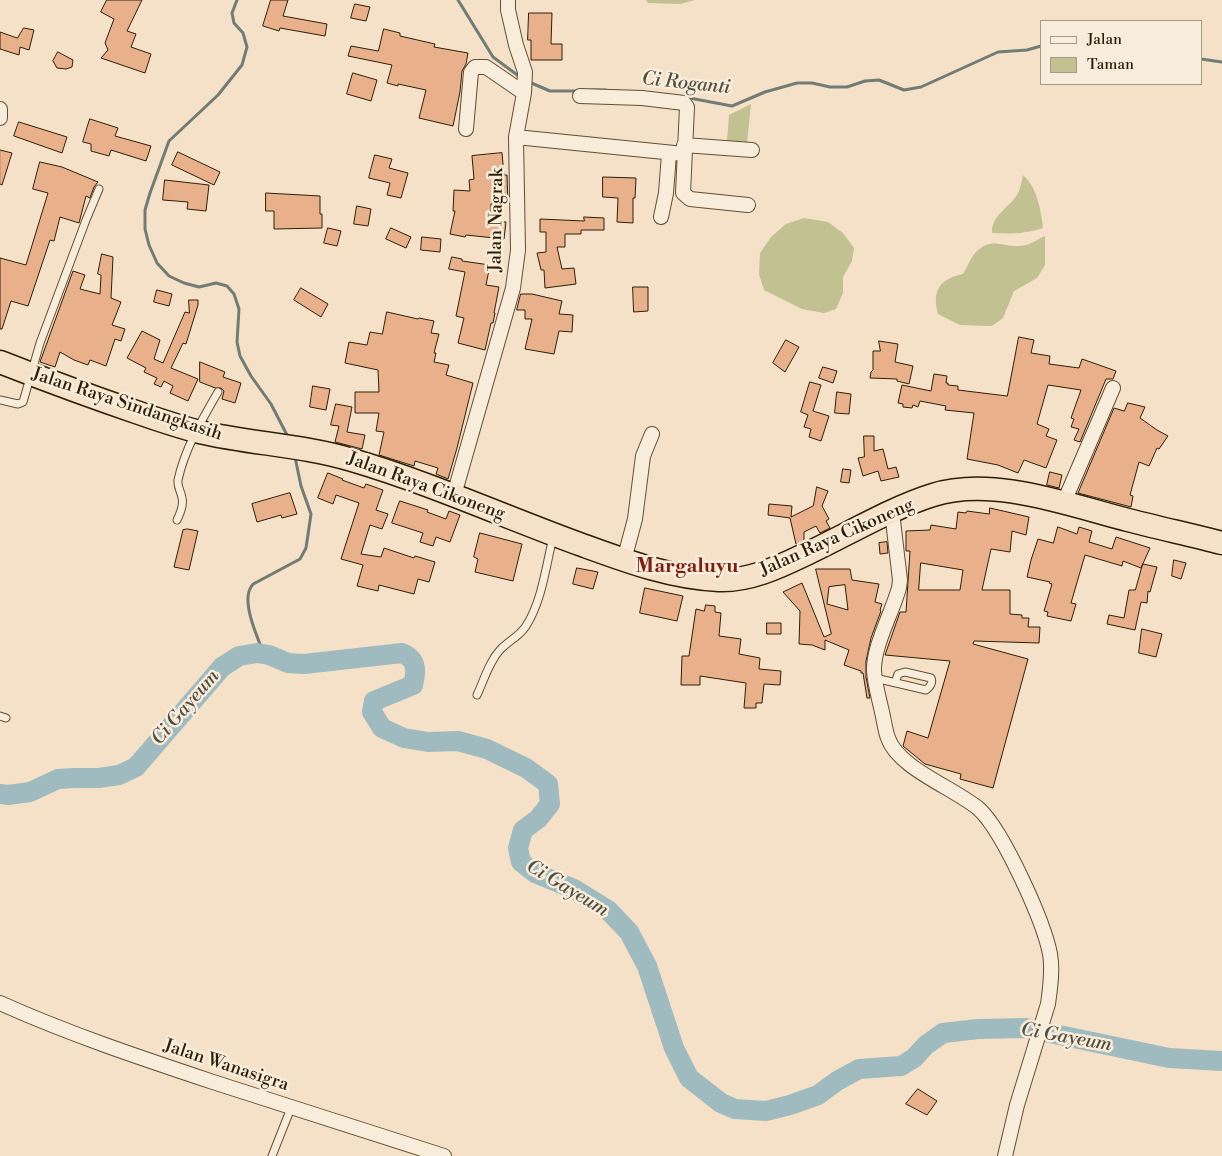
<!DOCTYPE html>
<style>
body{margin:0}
#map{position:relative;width:1222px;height:1156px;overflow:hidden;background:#f5e1c8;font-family:"Libre Bodoni",serif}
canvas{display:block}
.legend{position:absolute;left:1040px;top:20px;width:162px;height:65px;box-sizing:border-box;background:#f8ecdb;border:1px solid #a79a86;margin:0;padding:6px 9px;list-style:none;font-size:15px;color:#2e1e06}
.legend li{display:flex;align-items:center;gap:10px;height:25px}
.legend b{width:25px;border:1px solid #a79a86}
</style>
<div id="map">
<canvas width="1222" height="1156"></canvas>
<ul class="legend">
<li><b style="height:6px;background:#f8ecdb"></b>Jalan</li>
<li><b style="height:14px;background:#c1c192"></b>Taman</li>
</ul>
</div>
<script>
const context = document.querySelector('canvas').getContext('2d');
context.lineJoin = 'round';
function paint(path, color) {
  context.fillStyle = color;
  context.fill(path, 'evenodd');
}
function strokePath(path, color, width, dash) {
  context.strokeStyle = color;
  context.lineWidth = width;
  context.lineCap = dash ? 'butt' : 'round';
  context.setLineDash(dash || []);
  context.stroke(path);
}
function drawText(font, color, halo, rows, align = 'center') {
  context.font = font + ' "Libre Bodoni",serif';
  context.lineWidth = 5;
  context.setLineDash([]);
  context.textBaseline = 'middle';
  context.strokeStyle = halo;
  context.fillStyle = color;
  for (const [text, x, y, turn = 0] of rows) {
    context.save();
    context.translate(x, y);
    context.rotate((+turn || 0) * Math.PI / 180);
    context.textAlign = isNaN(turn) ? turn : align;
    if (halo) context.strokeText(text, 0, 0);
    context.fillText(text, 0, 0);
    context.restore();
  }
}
paint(new Path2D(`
 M646 0H695L680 4 648 3Z
 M751 104 747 143 727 141 729 115Z
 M1023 175C1037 187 1041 210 1043 228 1025 234 1010 234 992 233 991 214 1012 207 1019 191 1021 186 1022 180 1023 175Z
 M804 218 828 222 843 233 854 248 852 261 843 277V293L836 309 824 313 802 309 764 290 759 274 760 253 771 237 786 224Z
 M1045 236V265L1037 278 1014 291 1003 318 992 326 960 325 938 314C932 291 939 279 963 274 967 268 970 259 975 253 991 236 1001 247 1019 246 1029 246 1036 240 1045 236Z`), '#c1c192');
strokePath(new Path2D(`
 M237 0 232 13 234 23 243 33 247 47 242 65 218 95 169 141 150 193 145 210V229L149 245 157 263 169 276 184 283 199 287 216 283 227 286 234 294 239 309 237 342 240 356 251 376 271 404 288 437
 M458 0 493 57 520 77
 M1201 59 1222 62
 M529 82 550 91H578
 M592 90H606
 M684 97 732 106 765 92 797 83H812L830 87H847L865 81 879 80 904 90 921 87 998 52 1027 50 1041 46
 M264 654C258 639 241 602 251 587 252 584 255 583 257 582L300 559 306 548 311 514 301 486 295 457`), '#727c75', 3);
strokePath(new Path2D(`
 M0 794 8 795 30 792 58 779 74 778H99L119 775 136 767 222 667 239 656 257 653 269 655 288 663 304 664 402 653C417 659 417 671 413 685L374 701 372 712 382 728 404 738 428 742 458 741 487 749 526 768 548 784 550 804 538 819 523 830 518 848 521 862 535 873 574 889 608 910 629 932 647 966 674 1048 689 1078 721 1103 735 1109 766 1111 790 1105 818 1095 837 1081 859 1069 901 1066 914 1058 926 1045 943 1033 978 1029 1026 1028 1169 1058 1222 1061`), '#a0bbbf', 20);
const building = new Path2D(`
 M107 0H142L127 31 136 34 131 47 151 54 145 73 101 58 108 50 105 43 114 19 101 12Z
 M271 0H288L283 16 327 24 325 36 280 28 279 31 263 26Z
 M355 4 370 7 366 21 351 18Z
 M529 13H552L551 44H562V60H531V40H528Z
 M24 28 34 30 29 50 20 47 19 55 0 49V32L17 38Z
 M384 29 400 33V36L435 44 434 47 468 53 466 64 462 71 460 92 453 126 419 118 426 90 398 84V86L387 83 392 65 348 56 351 46 378 51Z
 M58 52 73 60 72 67 66 69 57 68 53 61Z
 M353 73 377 80 371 101 347 94Z
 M90 119 118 128 115 136 151 146 146 161 111 150 109 156 91 151V144L83 142Z
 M19 122 67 137 62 153 14 136Z
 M0 150 12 153 2 185 0 184Z
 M178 152 220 172 214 185 172 165Z
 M502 153 504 175H507L508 203 491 204V221L506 222 504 239 466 235 465 237 450 234 455 211H453L454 190 470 191 469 180 474 179 472 156Z
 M375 155 392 159 389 168 408 173 401 198 387 195 390 183 369 178Z
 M40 162 62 167 98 182 94 187 90 198 86 196 79 223 60 217 54 241 50 240 28 306 11 301 2 329H0V258L26 265 48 193 33 189Z
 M603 177 636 178 635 198H633V223L617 222 618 198 603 197Z
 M165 180 209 185 206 211 187 209 188 202 163 200Z
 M266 193 320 196V214H322V228L274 229V211H266Z
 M357 206 371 209 368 226 354 224Z
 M584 217 604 218V230H581V234H565V247H557L562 269 574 268 576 284 545 288 544 270H541L537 253 546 252V232H540V219L584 221Z
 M328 228 341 231 337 246 324 243Z
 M391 228 411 237 406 248 386 239Z
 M422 237 441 239 440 252 421 250Z
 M102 254 113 257 111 298 121 302 112 325 125 329 121 341 115 339 106 366 90 360 88 365 74 360 60 352 55 367 40 362 73 271 85 275 80 289 100 294 101 275 98 274Z
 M452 257 462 259V261L490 265 486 285 499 287 494 313H495L493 323H491L485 350 458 343 464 318 456 316 465 272 449 269Z
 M633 287H648V311L634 312Z
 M301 288 328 304 321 317 294 300Z
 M157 290 172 294 169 306 154 302Z
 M521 294H532L562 301 559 314 573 315 572 332 559 331 554 354 525 349 532 319H525V310H517Z
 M189 300H198V305L186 344 183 343 171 368 198 379 188 401 170 393 173 386 164 381 161 387 154 384 157 378 144 372 146 368 127 358 142 331 160 340 154 359 163 363 185 312 189 313Z
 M387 312 418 319 419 318 434 321 431 333 439 334 434 353H436L434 362 449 365 446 375 473 383 457 448 448 479 436 474 438 468 415 461 414 466 379 455 384 432 376 431 379 413H355V392H379L378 370 345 363 349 342 367 345 370 332 382 334Z
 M1019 337 1034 340 1031 353 1050 356 1049 364 1079 368 1082 359 1116 371 1113 379H1106L1080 442 1074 440 1079 429 1071 427 1074 419 1071 418 1081 390 1048 385 1037 424 1049 429 1046 436 1057 440 1046 468 1024 460 1018 473 998 465 967 459 974 413 945 410 946 406 920 401 918 407 913 405 912 408 903 407V404L898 403 902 385 931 391 934 374 947 376 946 383H948V385L958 386V390L1007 396Z
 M786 340 799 347 785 372 773 363Z
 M879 341 898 344 895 362 913 366 909 384 897 381V379L870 378 871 372 873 370V351H880Z
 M200 362 225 372 223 377 241 383 235 403 222 399 224 391 221 388H215L200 382Z
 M823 367 837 371 833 383 819 378Z
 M810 382 821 385 813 411 829 416 821 441 809 437 811 429 804 427 808 415 801 412Z
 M313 386 330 389 326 410 310 407Z
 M837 392 851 394 849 414 835 413Z
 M1128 403 1145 407 1140 418 1157 430 1168 436 1159 449 1157 448 1149 466 1139 462 1130 495 1133 496 1131 507 1078 493 1114 408 1124 411Z
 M336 404 352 407 347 432 365 435 362 449 335 442 339 426 331 425Z
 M864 436H874V451L883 449 888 469 896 467 899 477 881 481 878 471 863 476 858 458 864 457Z
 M843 469 851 470 849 483 841 482Z
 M1050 472 1062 475 1059 488 1047 485Z
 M328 473 343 479 342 480 364 488 366 484 383 490 376 510 388 514 382 529 370 525 361 554 381 557 384 548 414 558 415 556 435 562 429 582 418 579 414 594 379 585 378 591 357 586 363 565 341 559 359 503 336 495 333 504 318 498Z
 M817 487 828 491 822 506 829 519 826 521 830 528 820 533 816 526 804 532V541L796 544 790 518 768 515 769 504 792 506 791 517 813 506Z
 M290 493 297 514 282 518 281 515 257 522 252 504Z
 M400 501 428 510 427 512 446 519 449 511 460 515 450 542 436 537 433 546 420 542 423 533 392 523Z
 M990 508 1029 517 1026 535 1012 531 1010 552 991 549 982 590H1010V614L1022 615V618H1029L1028 627H1040L1039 643 974 641 973 644 1028 659 993 788 960 779 961 774 925 764 903 746 907 731 928 738 950 661 885 655 900 612H906L910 551H906V531L930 530 931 525 956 529 958 512 966 513 967 511 989 514ZM921 563 963 570 960 590H919Z
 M1058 527 1077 534 1079 527 1092 531 1089 542 1112 549 1116 537 1150 548 1141 568 1123 561 1122 566 1085 555 1071 603 1076 604 1071 621 1047 616 1048 612 1044 611 1052 584 1049 583 1050 582 1027 577 1031 560 1038 539 1053 543Z
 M188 529 198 531 189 570 174 567 183 530Z
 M480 533 522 544 513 581 475 572 478 559 474 557Z
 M887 542 888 553 880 554 879 543Z
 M1174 560 1186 563 1181 579 1172 576Z
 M1143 564 1157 567 1150 592 1148 591 1147 603 1141 602 1135 630 1107 624 1109 615 1124 618 1129 590H1135Z
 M577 568 598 572 593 589 573 584Z
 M816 569H850L852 580 879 584 875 602 882 604 880 610 881 611 871 638 866 661V677L870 698H867L863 673H861V671L844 665 849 650 825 640V650L812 645 799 644 800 611 783 592 802 583 824 637 831 634ZM845 585 848 610 827 604 829 587Z
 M645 588 683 596 677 621 640 613Z
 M706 605 715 606V612L721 613 719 636 741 639 739 654 760 658 759 669 781 671 780 685 764 684 762 703H756V708H744L746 683 700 676V685H681L682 656H689L696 609 704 611Z
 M767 623H781V634H767Z
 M1142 629 1162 634 1156 657 1139 653Z
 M918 1089 937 1101 927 1115 906 1104Z`);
paint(building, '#e8b18c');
strokePath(building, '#2e1e06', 1);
const service = new Path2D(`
 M0 400 18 404 23 402 40 343 86 220 99 189
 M177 520C180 514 184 505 182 498 181 491 177 487 178 480 185 448 202 420 218 392
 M875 678 926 690C930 687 933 683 931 678L905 672 898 674 895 683
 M477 695C484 680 489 662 500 650 508 641 519 637 526 626 542 601 546 566 553 537
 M0 716 6 718
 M272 1156 291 1108`);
const minor = new Path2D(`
 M580 96 642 98 684 103 687 107 683 193 690 199 748 205
 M0 109V118
 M466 129 471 72 475 67H486L524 93
 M516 137 684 154
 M684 145 752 150
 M661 217 666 193 669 154
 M454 495 513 288 518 250 516 137 524 93 525 72 516 45 508 10V0
 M1064 502 1113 388
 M892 512 900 580 899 588C892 613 873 647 874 671 875 685 879 698 882 712 884 720 885 730 888 738 898 768 954 788 979 809 1003 831 1044 922 1050 954 1053 970 1050 989 1048 1004L1017 1105 1005 1156
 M624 560 635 519 643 456 652 434
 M0 1003C69 1034 141 1058 213 1082 290 1107 367 1132 444 1156`);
const trunk = new Path2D(`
 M0 362C46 380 92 397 139 413 159 420 180 427 200 432 251 444 303 445 352 460 430 483 505 517 582 545 626 561 671 578 719 580 749 581 777 568 804 555 845 536 891 508 933 495 993 476 1069 505 1128 520 1159 528 1191 535 1222 543`);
strokePath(service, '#604f36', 9);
strokePath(minor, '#604f36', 16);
strokePath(trunk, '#2e1e06', 25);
strokePath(service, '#f8ecdb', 7);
strokePath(minor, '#f8ecdb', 14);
strokePath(trunk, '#f5e1c8', 22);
drawText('18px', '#2e1e06', '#f8ecdb', [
 ["Jalan Nagrak",497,220,-89],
 ["Jalan Raya Sindangkasih",127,405,18],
 ["Jalan Raya Cikoneng",426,487,20],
 ["Jalan Raya Cikoneng",837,538,-24],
 ["Jalan Wanasigra",226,1066,18]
]);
drawText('italic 19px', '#504d3e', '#f8ecdb', [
 ["Ci Roganti",686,84,6],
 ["Ci Gayeum",186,708,-49],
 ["Ci Gayeum",567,889,31],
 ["Ci Gayeum",1066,1038,10]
]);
drawText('bold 20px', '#7a1f14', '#f8ecdb', [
 ["Margaluyu",687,567]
]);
</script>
